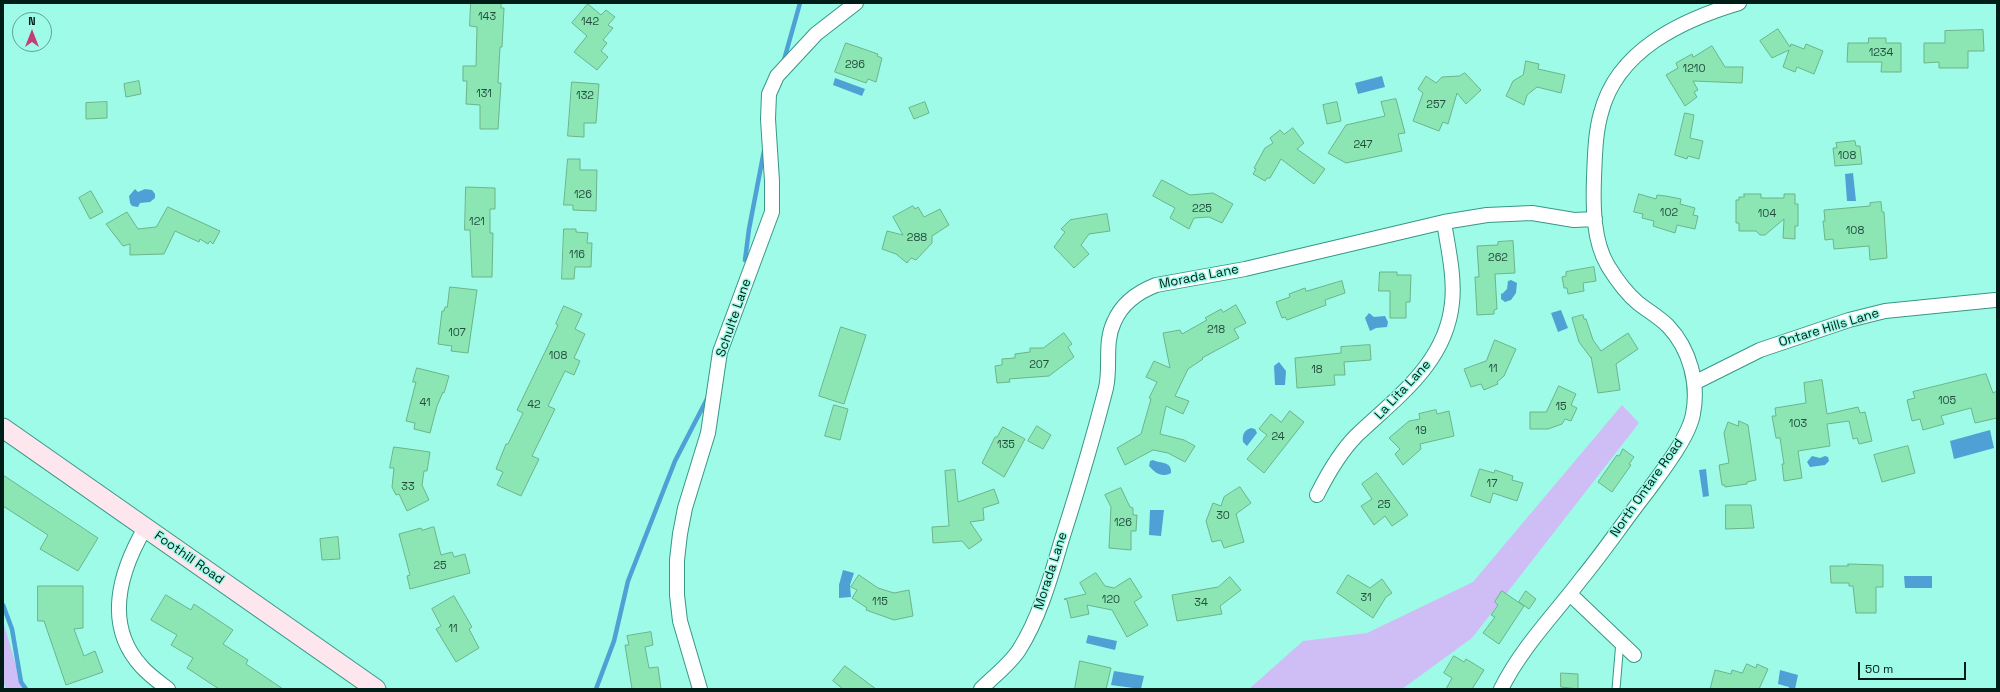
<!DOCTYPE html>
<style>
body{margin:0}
#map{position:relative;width:2000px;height:692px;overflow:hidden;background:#9efbe7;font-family:"Space Grotesk",sans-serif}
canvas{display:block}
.frame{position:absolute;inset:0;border:4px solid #001c17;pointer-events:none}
.north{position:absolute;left:12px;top:12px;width:40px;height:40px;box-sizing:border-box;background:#9efbe7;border:1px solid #5fa294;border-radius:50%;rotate:0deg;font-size:11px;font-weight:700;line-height:16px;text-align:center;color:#001c17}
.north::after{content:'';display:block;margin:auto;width:14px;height:18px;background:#c63d76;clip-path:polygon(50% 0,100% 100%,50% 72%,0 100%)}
.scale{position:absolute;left:1858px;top:662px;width:108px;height:18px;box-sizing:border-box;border:2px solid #001c17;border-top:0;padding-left:5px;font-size:12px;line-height:14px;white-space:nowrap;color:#001c17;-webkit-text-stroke:3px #9efbe7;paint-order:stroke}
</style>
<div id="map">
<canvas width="2000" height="692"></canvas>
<div class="frame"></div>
<div class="north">N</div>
<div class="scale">50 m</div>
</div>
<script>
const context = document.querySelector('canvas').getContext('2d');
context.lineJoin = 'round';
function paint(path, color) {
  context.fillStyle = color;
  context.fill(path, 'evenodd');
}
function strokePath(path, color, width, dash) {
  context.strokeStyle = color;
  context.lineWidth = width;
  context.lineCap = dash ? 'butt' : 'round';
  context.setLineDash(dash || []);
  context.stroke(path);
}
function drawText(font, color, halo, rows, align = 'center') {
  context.font = font + ' "Space Grotesk",sans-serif';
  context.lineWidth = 3;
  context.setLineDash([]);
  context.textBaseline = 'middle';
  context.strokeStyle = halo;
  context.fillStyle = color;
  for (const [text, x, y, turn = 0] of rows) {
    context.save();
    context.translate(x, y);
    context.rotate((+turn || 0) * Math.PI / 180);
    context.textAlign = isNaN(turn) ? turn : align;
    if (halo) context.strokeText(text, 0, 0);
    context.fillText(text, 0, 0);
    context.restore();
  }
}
paint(new Path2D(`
 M1622 405 1639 423 1472 638 1402 689H1249L1303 641 1367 633 1473 582Z
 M3 621 21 682 25 689H6L3 681Z`), '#cfbef5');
paint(new Path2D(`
 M1382 76 1385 87 1358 94 1355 83Z
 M835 78 865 89 862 96 833 85Z
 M1853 173 1856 201H1847L1845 174Z
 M135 189 138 192 145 189 152 190 155 194V198L150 202 140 203 138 207 132 206 130 203 129 196Z
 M1511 280 1517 283 1516 293 1511 300 1505 302 1501 299V293L1502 294 1507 289 1508 281Z
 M1561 310 1568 328 1558 332 1551 313Z
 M1369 313 1374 317 1385 316 1388 322 1387 327 1376 328 1370 331 1365 318Z
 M1279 362 1286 371 1285 385H1275L1274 366Z
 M1251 428 1255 429 1257 433 1247 446 1243 442C1242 435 1244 430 1251 428Z
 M1990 430 1994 448 1954 459 1950 441Z
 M1812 456 1820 458 1825 456 1828 457 1829 461 1825 465 1810 467 1807 462Z
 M1153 460C1161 464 1172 461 1171 473 1162 478 1155 473 1149 466L1150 461Z
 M1706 469 1709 496 1703 497 1699 470Z
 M1150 510H1164L1161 536 1149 535Z
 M843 570 854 573 850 585 851 597 839 598V585Z
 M1904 576H1932V588H1905Z
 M1088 635 1117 641 1115 650 1086 643Z
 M1780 670 1798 675 1795 689H1789V687L1778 684Z
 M1114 671 1144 676 1141 689 1111 685Z`), '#4ea1d5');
strokePath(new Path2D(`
 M784 60 800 3
 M745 260 749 229 764 151
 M3 605 12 629 21 682 26 689
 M596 689 614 641 628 581 675 461 708 397`), '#4ea1d5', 4.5);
const building = new Path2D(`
 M471 3H501V8H504L502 47H500L498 83H501L498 129H480V105L466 104 467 81H463V66H476L477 27 470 26Z
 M588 4 601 15 606 10 615 17 608 25 613 28 603 40 607 43 601 51 608 57 597 70 574 52 587 36 572 23Z
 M1778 29 1790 47 1791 44 1804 49 1806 44 1823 51 1814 74 1797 67 1795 72 1783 67 1789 50 1772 58 1760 41Z
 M1983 30 1984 51H1968V68H1939V62L1924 63V43H1945V31Z
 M1869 38H1886V43H1901V72H1881L1882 62H1847L1848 43H1868Z
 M846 43 878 54 877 56 882 58 876 82 868 79 866 83 835 72Z
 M1712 46 1725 67H1743L1742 83 1693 81 1698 90 1694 92 1697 97 1685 106 1666 75 1678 68 1676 63 1692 54 1693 57Z
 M1526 61 1539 64 1538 69 1565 75 1561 93 1537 87 1527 95 1524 105 1506 96 1513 81 1523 75Z
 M1465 73 1481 90 1466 104 1457 93 1448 124 1443 122 1439 131 1413 121 1423 93 1418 89 1426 76 1436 83 1442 77 1459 76Z
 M139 81 141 94 126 97 124 84Z
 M572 82 599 84 596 123H584V137L568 136Z
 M1396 99 1405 133 1398 134 1402 151 1346 163 1328 153 1346 125 1385 116 1381 102Z
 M107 102V118L86 119V103Z
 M925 102 929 113 914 119 909 108Z
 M1337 102 1341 121 1327 124 1323 105Z
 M1685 113 1694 115 1690 138 1703 141 1699 159 1688 156 1687 159 1675 155Z
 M1293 128 1304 143 1297 149 1325 169 1314 184 1281 159 1270 178H1267L1265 181 1253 174 1256 169 1254 168 1265 148 1273 143 1270 138 1280 130 1284 134Z
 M1855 141 1856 146H1860L1862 164 1835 166 1833 148H1837L1836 143Z
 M568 159H580V170H597L596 211 573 210V205H564Z
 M1162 180 1190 195 1213 193 1233 204 1222 223 1209 217 1194 218 1189 229 1170 218 1175 208 1153 196Z
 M466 187 495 188V209H490V233H493L492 277H472L470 230H465Z
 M91 191 103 212 90 219 79 198Z
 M1639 194 1656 199 1657 195 1666 196 1681 199 1680 204 1695 208 1693 215 1698 216 1695 229 1677 225 1675 233 1653 226 1654 221 1642 218 1643 214 1634 212Z
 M1744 194H1761V198H1784V194H1795V204H1798V226H1795V239L1783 238 1784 219 1765 235H1760L1756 231H1739V223H1736V200H1739V197H1744Z
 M1881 202 1882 212H1884L1887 258 1870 260 1869 246 1834 249 1833 239 1825 240 1823 221H1825L1824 210 1870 206V203Z
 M913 206 915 209 918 207 924 217 940 209 949 225 932 236V243L916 260 911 258 907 263 896 254 882 249 887 231 903 235 893 217Z
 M168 207 220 231 213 244 210 241 208 244 200 239 199 242 175 231 164 254 130 255V244L123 246 106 224 127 212 138 229 156 227Z
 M1107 214 1110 231 1089 234 1081 245 1089 254 1074 268 1054 247 1065 232 1061 229 1070 220Z
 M564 229H576V232L588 233 587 243H592L591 267H575L574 279H562Z
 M1513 241 1515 273 1495 274 1497 309 1494 310V314L1477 315 1475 277H1479L1477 246 1498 245V242Z
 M1594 267 1596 281 1583 283 1584 291 1568 294 1567 288H1564L1562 277 1566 276V272Z
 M1380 272H1397V275H1411L1410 302H1406V318H1390V291H1379Z
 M1342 281 1345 293 1325 300 1326 305 1287 320 1285 317 1282 318 1276 302 1290 297 1289 294 1305 288 1306 291Z
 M450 287 477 290 468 353 451 351 452 346 438 344 442 311H444L445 307H447Z
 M1236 305 1246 323 1234 329 1239 338 1202 358 1203 359 1188 369 1175 396 1189 401 1183 414 1166 406 1160 434 1184 440 1195 446 1185 462 1168 453 1153 450 1125 465 1117 448 1141 434 1151 399 1149 398 1157 382 1146 377 1154 361 1170 368 1163 333 1180 330 1182 334 1207 320 1205 318 1221 309 1223 312Z
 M564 306 582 314 575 329 585 334 574 358 580 361 574 375 565 371 548 406 555 409 532 456 539 459 521 496 497 485 503 472 496 469 506 444H508L523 413 517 410 558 325 556 324Z
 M1583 315 1584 319H1586L1593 340 1601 351 1628 333 1638 349 1616 364 1620 390 1598 393 1591 357V358L1579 342 1572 318Z
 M841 327 866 335 844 404 819 396Z
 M1064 333 1072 344 1068 347 1074 357 1049 376 1009 379 1010 382 997 383 995 366 1002 365V359L1015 358V354L1030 352V348H1043Z
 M1495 340 1516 349 1504 376 1497 382 1498 384 1484 390 1481 384 1471 387 1464 369 1486 361Z
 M1370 345 1371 360 1344 362 1345 375H1334L1335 385 1297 388 1295 358 1341 353V347Z
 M417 368 449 376 444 393 443 392 437 406 430 433 414 429 415 423 406 421 416 382H413Z
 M1986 374 1993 393 1997 391V418L1975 423 1971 408 1941 416 1944 424 1923 430 1920 419 1912 421 1907 400 1915 398 1913 392Z
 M1822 380 1827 414 1858 407 1860 413 1865 412 1872 441 1859 444 1857 438 1853 439 1849 421 1827 424 1830 446 1798 451 1802 478 1784 481 1782 464H1784L1780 438H1776L1772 416H1776L1775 408 1806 403 1804 383Z
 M1559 386 1576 394 1571 405 1577 408 1571 421 1565 419 1562 424 1548 429H1530V412H1546Z
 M834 405 848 409 840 440 825 436Z
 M1436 410 1437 414 1449 411 1454 436 1420 444 1421 449 1403 465 1395 454 1400 449 1389 438 1409 421 1420 419 1419 414Z
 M1290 411 1304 422 1264 473 1247 459 1267 435 1259 429 1271 414 1281 422Z
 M1739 421 1748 425 1756 480 1747 482V484L1725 487V485H1722L1719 465 1729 463 1724 433 1728 422 1738 426Z
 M1037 426 1051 435 1043 449 1028 441Z
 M1003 427 1025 439 1004 477 982 463 995 437H997Z
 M1908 446 1915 473 1882 482 1874 455Z
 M394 447 430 452 427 471H424L422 485 429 500 407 511 399 494 396 495 392 487 394 468H390Z
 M1623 449 1634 457 1629 464 1631 465 1612 492 1598 482 1617 455 1619 456Z
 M1480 469 1494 473 1495 470 1513 476 1512 480 1523 483 1517 501 1493 493 1490 503 1471 496Z
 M955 470 958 502 994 489 999 503 983 508 984 520 970 522 982 540 969 549 962 541 933 543 932 527 949 526 945 471Z
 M1377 473 1408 515 1392 526 1385 516 1374 525 1361 506 1372 499 1362 484Z
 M3 475 98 538 78 571 40 549 48 535 3 506Z
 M1240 487 1251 503 1236 514 1244 542 1224 548 1221 540 1212 542 1206 521 1213 503 1221 506 1224 497Z
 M1121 488 1130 507 1133 508V515H1137L1136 531H1131V550L1109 548 1111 507 1105 495Z
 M1726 505H1751L1754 528 1726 529Z
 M434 527 441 555 452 552 454 557 465 554 470 573 410 589 407 576 410 575 399 534 421 528 422 530Z
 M338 537 340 559 322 560 320 539Z
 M1848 564 1883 565V587H1876V613H1856L1853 586H1849V583H1831L1830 566H1848Z
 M1096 573 1105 586 1114 588 1130 578 1142 597 1134 602 1148 625 1127 637 1112 610 1087 605 1089 614 1071 618 1067 600 1064 599 1086 594 1080 583Z
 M859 575 878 588 894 593 909 590 913 616 894 620 866 610 867 608 852 598 857 590 851 587Z
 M1348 575 1370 588 1382 579 1392 593 1386 597 1373 618 1337 593Z
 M1230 577 1241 590 1220 606 1222 614 1177 621 1172 595 1218 587Z
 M38 586H83V628L74 629 84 656 95 651 103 672 66 685 44 621H38Z
 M1502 591 1524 606 1499 644 1483 633 1495 617 1491 615 1498 605 1495 602Z
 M1526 591 1536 599 1529 609 1519 602Z
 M166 595 191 610 194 604 233 630 223 644 248 660 246 664 283 689H219L187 668 193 658 171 645 177 635 151 620Z
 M454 596 472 627 469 629 479 648 456 662 436 629 441 626 432 609Z
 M651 632 653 645 645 647 649 668 658 667 661 689H632L625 645H629L627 636Z
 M1454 656 1464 662 1466 659 1484 670 1472 689H1446L1452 678 1444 673Z
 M1080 661 1111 668 1106 689H1075Z
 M1747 664 1756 668 1757 664 1768 669 1759 689H1710L1715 670 1731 674 1732 670 1742 673Z
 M845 666 876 689H843L833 681Z
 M1561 673 1578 674V689L1561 687Z`);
paint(building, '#8be6b4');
strokePath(building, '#6cb38c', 1);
const lane = new Path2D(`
 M1616 689 1620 641`);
const street = new Path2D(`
 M1694 383 1760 350 1849 320 1885 311 1995 300
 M1317 495C1328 473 1340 452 1357 435 1397 397 1446 363 1452 303 1455 277 1448 248 1444 222
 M145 528C120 571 103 625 142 667 149 675 159 682 168 689
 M1570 594 1634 655
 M700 689 680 621 677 595V560L680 534 685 508 708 433 720 352 772 212V181L768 119 769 94 777 76 816 34 856 3
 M981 689C993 677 1010 664 1019 650 1040 617 1051 576 1062 539 1078 489 1093 439 1106 388 1111 366 1104 343 1114 322 1122 303 1138 292 1156 285L1245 269 1444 222 1487 215 1532 213 1574 220 1595 219
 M1501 689C1522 647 1554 615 1582 578 1605 550 1625 520 1647 492 1661 473 1689 437 1693 414 1699 384 1690 349 1668 326 1659 317 1648 311 1638 303 1626 293 1616 279 1608 266 1593 241 1593 206 1594 178 1595 156 1595 134 1601 113 1617 50 1682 20 1739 3`);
const secondary = new Path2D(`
 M3 428 376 689`);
strokePath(lane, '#389786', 9);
strokePath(street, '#389786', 16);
strokePath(secondary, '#389786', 21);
strokePath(lane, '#fff', 7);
strokePath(street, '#fff', 14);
strokePath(secondary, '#fee6ee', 19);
drawText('11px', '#234e3e', null, [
 ["143",487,17],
 ["142",590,22],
 ["1234",1881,53],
 ["296",855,65],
 ["1210",1694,69],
 ["131",484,94],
 ["132",585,96],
 ["257",1436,105],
 ["247",1363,145],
 ["108",1847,156],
 ["126",583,195],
 ["225",1202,209],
 ["102",1669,213],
 ["104",1767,214],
 ["121",477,222],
 ["108",1855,231],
 ["288",917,238],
 ["116",577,255],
 ["262",1498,258],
 ["218",1216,330],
 ["107",457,333],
 ["108",558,356],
 ["207",1039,365],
 ["11",1493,369],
 ["18",1317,370],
 ["105",1947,401],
 ["41",425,403],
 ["42",534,405],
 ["15",1561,407],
 ["103",1798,424],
 ["19",1421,431],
 ["24",1278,437],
 ["135",1006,445],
 ["17",1492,484],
 ["33",408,487],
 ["25",1384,505],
 ["30",1223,516],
 ["126",1123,523],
 ["25",440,566],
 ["31",1366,598],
 ["120",1111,600],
 ["115",880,602],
 ["34",1201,603],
 ["11",453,629]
]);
drawText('13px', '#001c17', '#9efbe7', [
 ["Morada Lane",1199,277,-11],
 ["Schulte Lane",734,318,-71],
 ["Ontare Hills Lane",1829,328,-17],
 ["La Lita Lane",1403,390,-47],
 ["North Ontare Road",1647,488,-55],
 ["Foothill Road",189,558,35],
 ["Morada Lane",1051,571,-72]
]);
</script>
